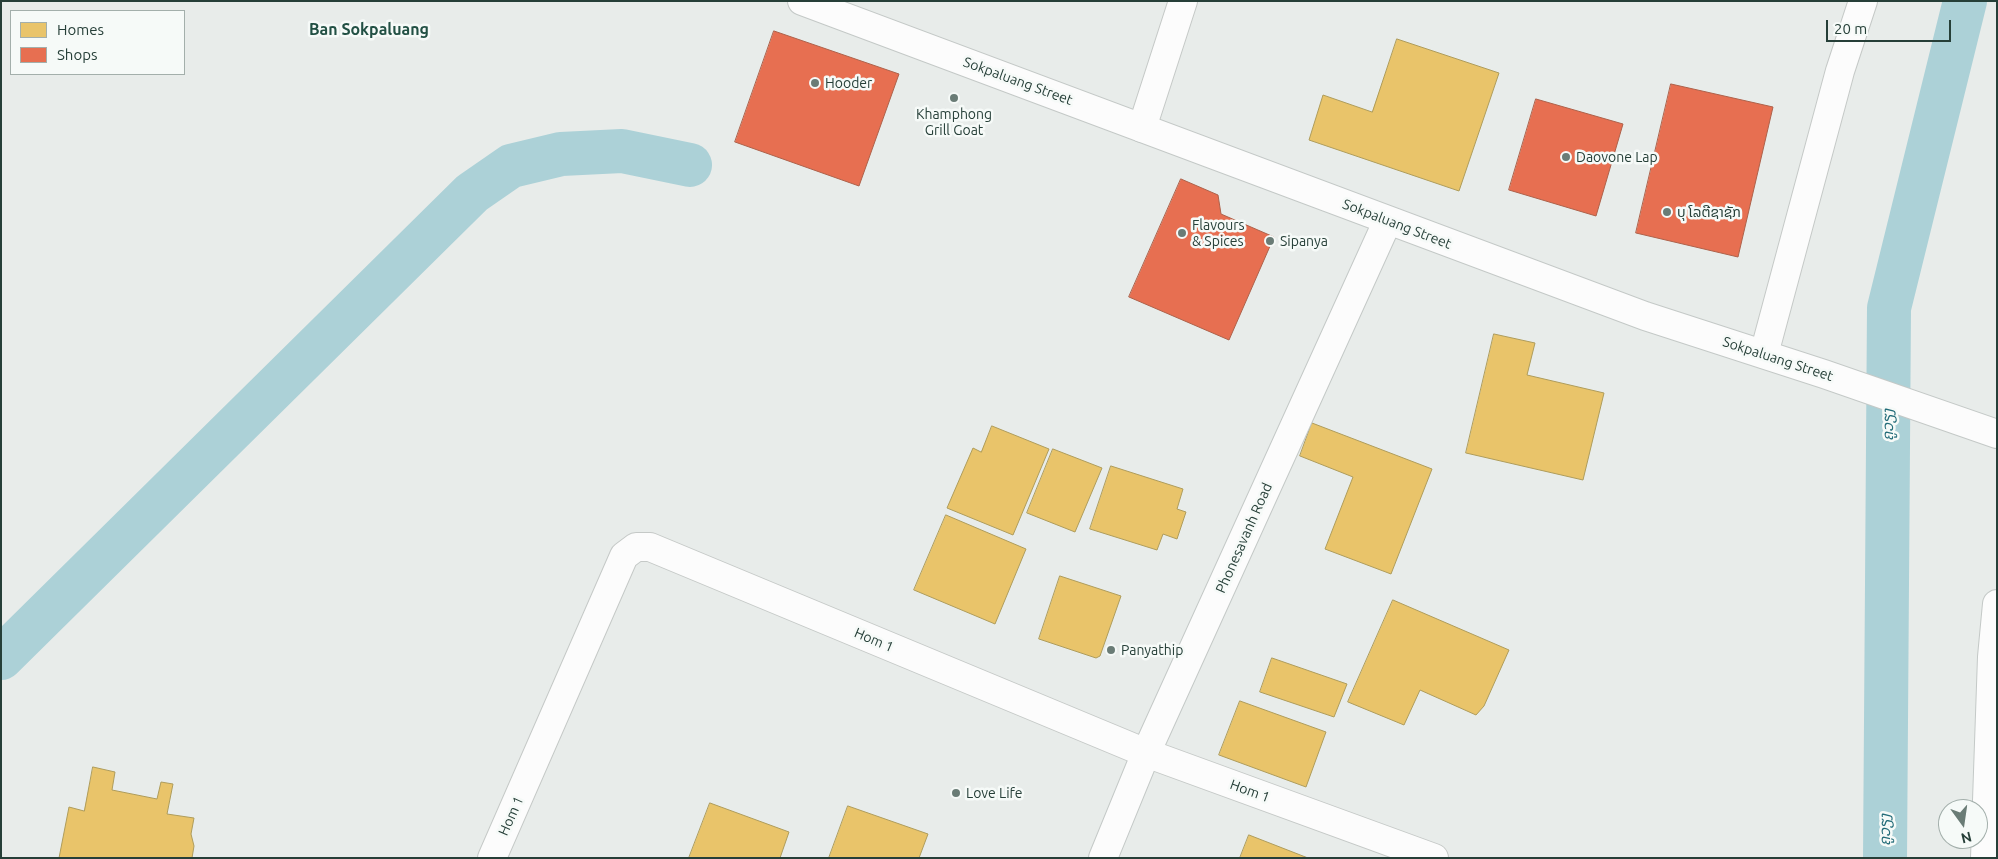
<!DOCTYPE html>
<meta charset="utf-8">
<style>
body{margin:0}
#map{position:relative;width:1998px;height:859px;overflow:hidden;background:#e8ecea;font-family:Ubuntu,sans-serif}
canvas{display:block}
.frame{position:absolute;inset:0;border:2px solid #263f38;pointer-events:none}
.legend{position:absolute;left:10px;top:10px;width:175px;height:65px;box-sizing:border-box;background:#f6faf8;border:1px solid #a3afab;margin:0;padding:6px 9px;list-style:none;font-size:15px;color:#263f38}
.legend li{display:flex;align-items:center;gap:10px;height:25px}
.legend b{width:25px;border:1px solid #a3afab}
.north{position:absolute;left:1938px;top:799px;width:50px;height:50px;box-sizing:border-box;background:#f6faf8;border:1px solid #a3afab;border-radius:50%;rotate:166deg;font-size:14px;font-weight:700;line-height:20px;text-align:center;color:#263f38}
.north::after{content:'';display:block;margin:auto;width:18px;height:22px;background:#6a7c76;clip-path:polygon(50% 0,100% 100%,50% 72%,0 100%)}
.scale{position:absolute;left:1826px;top:20px;width:125px;height:22px;box-sizing:border-box;border:2px solid #263f38;border-top:0;padding-left:6px;font-size:15px;line-height:18px;white-space:nowrap;color:#263f38;-webkit-text-stroke:4px #f6faf8;paint-order:stroke}
</style>
<div id="map">
<canvas width="1998" height="859"></canvas>
<div class="frame"></div>
<ul class="legend">
<li><b style="height:14px;background:#e9c46a"></b>Homes</li>
<li><b style="height:14px;background:#e76f51"></b>Shops</li>
</ul>
<div class="north">N</div>
<div class="scale">20 m</div>
</div>
<script>
const context = document.querySelector('canvas').getContext('2d');
context.lineJoin = 'round';
function paint(path, color) {
  context.fillStyle = color;
  context.fill(path, 'evenodd');
}
function strokePath(path, color, width, dash) {
  context.strokeStyle = color;
  context.lineWidth = width;
  context.lineCap = dash ? 'butt' : 'round';
  context.setLineDash(dash || []);
  context.stroke(path);
}
function drawText(font, color, halo, rows, align = 'center') {
  context.font = font + ' Ubuntu,"Noto Sans Lao",sans-serif';
  context.lineWidth = 5;
  context.setLineDash([]);
  context.textBaseline = 'middle';
  context.strokeStyle = halo;
  context.fillStyle = color;
  for (const [text, x, y, turn = 0] of rows) {
    context.save();
    context.translate(x, y);
    context.rotate((+turn || 0) * Math.PI / 180);
    context.textAlign = isNaN(turn) ? turn : align;
    if (halo) context.strokeText(text, 0, 0);
    context.fillText(text, 0, 0);
    context.restore();
  }
}
const homes = new Path2D(`
 M1397 39 1499 73 1459 191 1309 140 1323 95 1372 112Z
 M1494 334 1535 343 1527 375 1604 393 1583 480 1466 453Z
 M1312 423 1432 469 1391 574 1325 549 1353 477 1300 456Z
 M992 426 1049 449 1013 535 947 508 973 448 981 452Z
 M1053 449 1102 468 1075 532 1027 513Z
 M1111 466 1183 489 1177 509 1186 512 1177 539 1163 534 1157 550 1090 529Z
 M946 515 1026 549 995 624 914 590Z
 M1060 576 1121 596 1100 656 1096 658 1039 639Z
 M1393 600 1509 650 1484 706 1476 715 1420 690 1404 725 1348 702Z
 M1272 658 1347 684 1334 717 1260 692Z
 M1240 701 1326 732 1306 787 1219 755Z
 M93 767 115 772 112 790 157 799 161 782 173 784 167 814 194 818 191 834 194 846 192 858H59L69 807 84 811Z
 M710 803 789 832 780 858H689Z
 M848 806 928 834 919 858H829Z
 M1249 835 1308 858H1240Z`);
paint(homes, '#e9c46a');
strokePath(homes, '#ae9c5b', 1);
const shops = new Path2D(`
 M774 31 899 74 859 186 735 142Z
 M1671 84 1773 107 1738 257 1636 233Z
 M1536 99 1623 124 1596 216 1509 190Z
 M1181 179 1218 195 1221 214 1274 237 1229 340 1129 297Z`);
paint(shops, '#e76f51');
strokePath(shops, '#ad614a', 1);
strokePath(new Path2D(`
 M1 658 472 193 511 166 561 154 622 151 690 165
 M1885 858 1889 308 1965 1`), '#acd1d7', 44);
const street = new Path2D(`
 M1142 128 1183 1
 M1764 354 1840 71 1863 1
 M492 858 624 556 636 547H650L1146 753 1434 858`);
const secondary = new Path2D(`
 M802 1 1645 316 1824 374 1997 434
 M1103 858 1146 753 1388 220
 M1985 858 1992 657 1997 604`);
strokePath(street, '#c5c9c7', 30);
strokePath(secondary, '#c4c9c7', 30);
strokePath(street, '#fcfcfc', 28);
strokePath(secondary, '#fcfcfc', 28);
for (const [x, y, r, color] of [
 [815,83,5,"#6a7c76"],
 [954,98,5,"#6a7c76"],
 [1566,157,5,"#6a7c76"],
 [1667,212,5,"#6a7c76"],
 [1182,233,5,"#6a7c76"],
 [1270,241,5,"#6a7c76"],
 [1111,650,5,"#6a7c76"],
 [956,793,5,"#6a7c76"]
]) {
  const dot = new Path2D();
  dot.arc(x, y, r, 0, 2 * Math.PI);
  context.fillStyle = color;
  context.fill(dot);
  strokePath(dot, '#f6faf8', 2);
}
drawText('14px', '#263f38', '#f6faf8', [
 ["Sokpaluang Street",1018,81,20],
 ["Sokpaluang Street",1397,224,21],
 ["Sokpaluang Street",1778,359,18],
 ["Phonesavanh Road",1244,538,-66],
 ["Hom 1",874,640,23],
 ["Hom 1",1250,791,20],
 ["Hom 1",511,816,-66]
]);
drawText('14px', '#263f38', '#f6faf8', [
 ["Hooder",825,83],
 ["Khamphong",954,114,"center"],
 ["Grill Goat",954,130,"center"],
 ["Daovone Lap",1576,157],
 ["ບຸ ໂລຕີຊາຊັກ",1677,212],
 ["Flavours",1192,225],
 ["& Spices",1192,241],
 ["Sipanya",1280,241],
 ["Panyathip",1121,650],
 ["Love Life",966,793]
], 'left');
drawText('italic 15px', '#226b78', '#f6faf8', [
 ["ຄູວຽງ",1888,425,-90],
 ["ຄູວຽງ",1885,830,-90]
]);
drawText('bold 16px', '#225044', '#f6faf8', [
 ["Ban Sokpaluang",369,30]
]);
</script>
